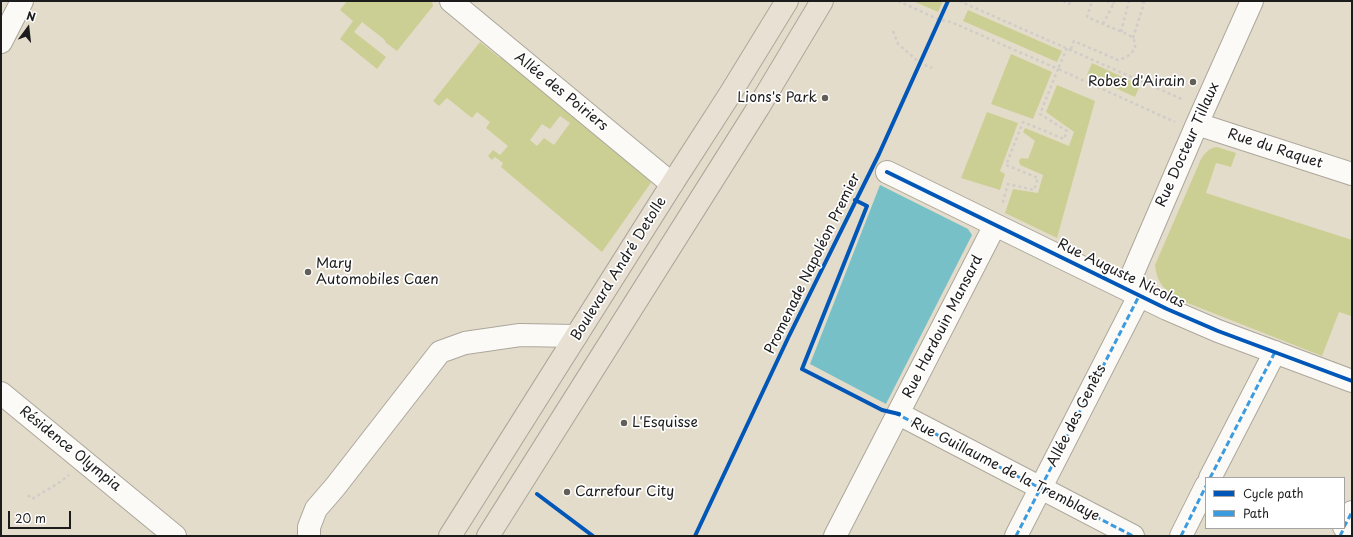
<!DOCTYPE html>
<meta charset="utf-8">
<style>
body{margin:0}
#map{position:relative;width:1353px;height:537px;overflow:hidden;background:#e4dcca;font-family:"Playpen Sans",sans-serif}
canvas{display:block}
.frame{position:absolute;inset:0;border:2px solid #1c1c1c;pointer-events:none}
.legend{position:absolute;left:1205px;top:477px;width:140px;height:52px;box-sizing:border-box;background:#fff;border:1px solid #a4a4a4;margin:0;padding:5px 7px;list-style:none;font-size:12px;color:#1c1c1c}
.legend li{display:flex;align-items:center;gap:8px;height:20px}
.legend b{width:20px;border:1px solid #a4a4a4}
.north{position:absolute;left:8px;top:8px;width:40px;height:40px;-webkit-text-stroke:3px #fff;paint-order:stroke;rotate:15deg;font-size:11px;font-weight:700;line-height:16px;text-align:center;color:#1c1c1c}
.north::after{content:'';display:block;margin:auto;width:14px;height:18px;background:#1c1c1c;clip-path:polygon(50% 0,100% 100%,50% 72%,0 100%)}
.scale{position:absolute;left:8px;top:511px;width:63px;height:18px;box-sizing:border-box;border:2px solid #1c1c1c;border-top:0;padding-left:5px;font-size:12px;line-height:14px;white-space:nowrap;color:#1c1c1c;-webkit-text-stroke:3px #fff;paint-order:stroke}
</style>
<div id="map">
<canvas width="1353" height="537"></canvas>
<div class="frame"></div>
<ul class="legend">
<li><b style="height:5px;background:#0057b8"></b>Cycle path</li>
<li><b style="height:5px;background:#3c9bdf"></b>Path</li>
</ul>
<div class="north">N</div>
<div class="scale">20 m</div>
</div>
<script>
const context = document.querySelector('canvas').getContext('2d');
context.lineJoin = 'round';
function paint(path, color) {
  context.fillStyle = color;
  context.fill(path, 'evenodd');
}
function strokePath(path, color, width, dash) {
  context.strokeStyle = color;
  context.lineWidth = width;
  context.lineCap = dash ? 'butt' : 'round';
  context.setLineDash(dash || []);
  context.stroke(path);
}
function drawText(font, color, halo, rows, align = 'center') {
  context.font = font + ' "Playpen Sans",sans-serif';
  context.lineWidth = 3.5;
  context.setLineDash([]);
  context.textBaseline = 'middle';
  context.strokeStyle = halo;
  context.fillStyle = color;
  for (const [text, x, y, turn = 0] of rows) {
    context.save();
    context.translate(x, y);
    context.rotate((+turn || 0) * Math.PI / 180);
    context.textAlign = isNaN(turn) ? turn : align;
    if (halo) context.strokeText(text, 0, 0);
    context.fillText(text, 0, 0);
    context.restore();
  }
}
paint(new Path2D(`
 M347 1H432L433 6 397 51 385 42V40L362 22 354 32 386 57 377 69 340 39 353 21 340 10Z
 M913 1H943L938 12Z
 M968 10 1062 51 1057 62 963 21Z
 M480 42 500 58 503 54 655 177 602 252 501 167 503 163 495 157 492 160 488 156 493 150 500 155 508 146 486 128 490 122 477 112 472 118 447 98 439 106 433 101ZM560 116 570 123 554 145 544 138 537 146 530 140 542 124 550 129Z
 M1011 54 1052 72 1033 119 991 104Z
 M1092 63 1140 85 1135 97 1087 75Z
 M1057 85 1095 101 1057 238 1005 213 1013 189 1038 193 1043 175 1020 165 1019 160 1022 158 1028 159 1035 141 1023 132 1025 128 1069 146 1074 132 1046 112Z
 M987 112 1018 123 1000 171 1005 174 1000 190 961 178Z
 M1217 147 1236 153 1231 167 1216 163 1206 193 1352 240V313L1351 316 1339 312 1322 356 1185 302C1167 292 1157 286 1155 265L1201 159C1206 152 1209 148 1217 147Z`), '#cccf93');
paint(new Path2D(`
 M880 185 968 229 972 235 886 404 810 364Z`), '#78c0c7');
const minor = new Path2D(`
 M451 1 672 184
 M1 42 22 1
 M1197 124 1352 174
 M887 172 1167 309 1218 331 1352 381
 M1126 289 1197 124 1252 1
 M1 393 175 536
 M899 414 1133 536
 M1210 478 1275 352
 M1344 527 1352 512
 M309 536V527L316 509 335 487 440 352 465 343 520 335 576 336
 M835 536 995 225
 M1016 536 1139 296
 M1181 536 1206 486`);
const major = new Path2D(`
 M450 536 672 184 730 94 787 1
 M488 536 758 108 822 1`);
strokePath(minor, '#aca79c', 24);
strokePath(major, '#aca79c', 24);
strokePath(new Path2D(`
 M898 1 940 20 951 22 1058 69 1040 114 1067 131 1064 139 1023 122 1006 165 1038 178 1034 190 1008 184 1002 205
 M959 1 1184 100
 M1063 1 1069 4 1071 1
 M1107 1 1114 4
 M1103 24 1115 1
 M893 31 898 44 920 63 932 68
 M1121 32 1129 1
 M1133 38 1144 3 1139 1
 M1067 48 1058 69 1175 122
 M1071 49 1074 41 1118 60C1131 57 1143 45 1129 35L1087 17 1092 1
 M28 495 32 499 60 482 69 475`), '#d0cdc8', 2.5, [3, 3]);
strokePath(minor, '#fbfaf7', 22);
strokePath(major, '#e7e0d3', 22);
strokePath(new Path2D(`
 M895 413 1133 536
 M1210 478 1275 352
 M1344 527 1352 512
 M1016 536 1139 296
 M1181 536 1206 486
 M1340 536 1344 528`), '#3c9bdf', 3, [6, 3]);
strokePath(new Path2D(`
 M887 172 1167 309 1218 331 1352 381
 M855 200 867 206 802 369 882 410 899 414
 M537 494 593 536
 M695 536 788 338 879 154 948 1`), '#0057b8', 4);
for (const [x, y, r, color] of [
 [1193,82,4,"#625f59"],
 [825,98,4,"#625f59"],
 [308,272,4,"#625f59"],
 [624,423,4,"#625f59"],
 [567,492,4,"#625f59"]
]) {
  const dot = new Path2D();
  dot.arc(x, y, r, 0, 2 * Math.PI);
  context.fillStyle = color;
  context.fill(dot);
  strokePath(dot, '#fff', 1.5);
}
drawText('14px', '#1c1c1c', '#fff', [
 ["Robes d'Airain",1185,82,"right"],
 ["Lions's Park",817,98,"right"],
 ["Mary",316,264],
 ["Automobiles Caen",316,280],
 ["L'Esquisse",632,423],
 ["Carrefour City",575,492]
], 'left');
drawText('14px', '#1c1c1c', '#fff', [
 ["Allée des Poiriers",561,92,39],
 ["Rue Docteur Tillaux",1188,145,-66],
 ["Rue du Raquet",1275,149,18],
 ["Promenade Napoléon Premier",813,264,-64],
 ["Boulevard André Detolle",619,269,-58],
 ["Rue Auguste Nicolas",1121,274,26],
 ["Rue Hardouin Mansard",943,327,-63],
 ["Allée des Genêts",1077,416,-63],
 ["Résidence Olympia",70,449,39],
 ["Rue Guillaume de la Tremblaye",1005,470,27]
]);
</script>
